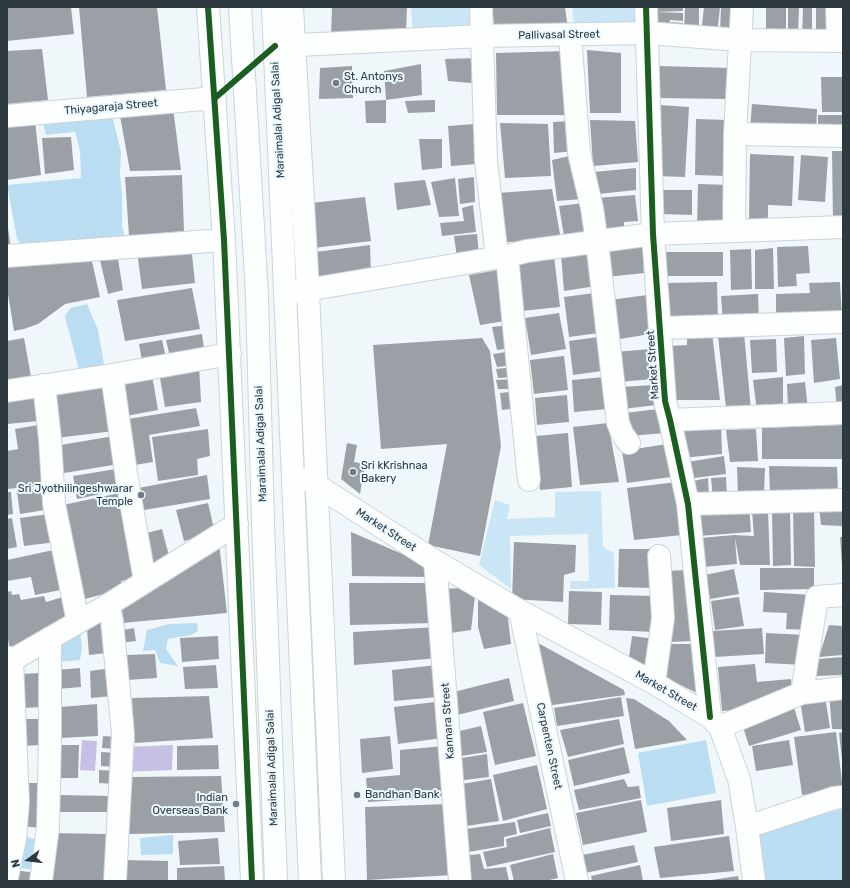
<!DOCTYPE html>
<style>
body{margin:0}
#map{position:relative;width:850px;height:888px;overflow:hidden;background:#f0f7fb;font-family:Rubik,sans-serif}
canvas{display:block}
.frame{position:absolute;inset:0;border:8px solid #2d383f;pointer-events:none}
.north{position:absolute;left:8px;top:840px;width:40px;height:40px;-webkit-text-stroke:3px #ecf8ff;paint-order:stroke;rotate:255deg;font-size:11px;font-weight:700;line-height:16px;text-align:center;color:#2d383f}
.north::after{content:'';display:block;margin:auto;width:14px;height:18px;background:#2d383f;clip-path:polygon(50% 0,100% 100%,50% 72%,0 100%)}
</style>
<div id="map">
<canvas width="850" height="888"></canvas>
<div class="frame"></div>
<div class="north">N</div>
</div>
<script>
const context = document.querySelector('canvas').getContext('2d');
context.lineJoin = 'round';
function paint(path, color) {
  context.fillStyle = color;
  context.fill(path, 'evenodd');
}
function strokePath(path, color, width, dash) {
  context.strokeStyle = color;
  context.lineWidth = width;
  context.lineCap = dash ? 'butt' : 'round';
  context.setLineDash(dash || []);
  context.stroke(path);
}
function drawText(font, color, halo, rows, align = 'center') {
  context.font = font + ' Rubik,sans-serif';
  context.lineWidth = 4;
  context.setLineDash([]);
  context.textBaseline = 'middle';
  context.strokeStyle = halo;
  context.fillStyle = color;
  for (const [text, x, y, turn = 0] of rows) {
    context.save();
    context.translate(x, y);
    context.rotate((+turn || 0) * Math.PI / 180);
    context.textAlign = isNaN(turn) ? turn : align;
    if (halo) context.strokeText(text, 0, 0);
    context.fillText(text, 0, 0);
    context.restore();
  }
}
paint(new Path2D(`
 M411 7H475L476 32 413 36Z
 M572 7H637L639 30 575 29Z
 M601 491 603 547 614 553 615 588 570 589V581H589L588 534 510 536 511 589 479 565 495 500 510 505 507 519 555 517V492Z`), '#c9e5f6');
paint(new Path2D(`
 M106 113 113 119 121 152 120 174 122 193V227L125 237 24 251 17 238 7 185 81 178 80 151 75 132 46 135 42 121Z
 M87 304 98 330 105 370 80 373 65 317 70 308Z
 M197 623 198 631 191 635 168 639 166 649 178 666 160 663 155 650 143 651 147 630 169 624Z
 M80 631 82 647 80 660 56 662V639Z
 M706 740 716 793 647 806 638 753Z
 M843 809V881H765L758 830Z
 M173 835V854L141 855 140 838Z
 M25 836 40 841 34 870 21 868 17 864Z`), '#bbddf1');
paint(new Path2D(`
 M82 740 97 741 95 771 80 770Z
 M173 745 172 770 125 772 126 747Z`), '#c7c0e5');
paint(new Path2D(`
 M7 7H71L74 34 7 41Z
 M79 7H157L166 90 87 97Z
 M332 7H407L406 33 331 36Z
 M492 7H565L568 29 495 33Z
 M655 7H683V11L655 12Z
 M685 7H699V32H684Z
 M704 7H720L717 35 701 34Z
 M721 7H738L736 35 720 33Z
 M766 7H786V36H766Z
 M788 7H799L798 37H788Z
 M803 7H812V38L802 37Z
 M816 7H834L835 37H816Z
 M656 12 683 13V21L670 20 669 32H656Z
 M671 22 683 23V33L670 32Z
 M42 49 48 100 7 104V51Z
 M587 50 621 53V113H590Z
 M567 51 570 115H497L496 53Z
 M477 58 471 83 448 81 445 59Z
 M421 64 422 95 386 100 384 71Z
 M352 66 353 98 319 99 320 68Z
 M659 66 730 68V99L658 98Z
 M821 77H843V112H822Z
 M386 100V123H366L365 101Z
 M435 100V112L408 113 405 101Z
 M752 104 817 109 816 134 750 129Z
 M660 105 689 107 685 177 657 176Z
 M173 108 181 170 130 171 120 116Z
 M818 115H843V131L818 132Z
 M696 119 727 120 726 176 695 175Z
 M590 120 635 121 638 162 593 166Z
 M35 121 41 175 7 180V124Z
 M571 121 575 151 554 153 553 122Z
 M500 123 548 124 551 176 505 178Z
 M475 124 476 164 451 166 448 126Z
 M71 137 74 170 45 174 42 138Z
 M419 139H442V168L422 170Z
 M832 151H843V222H833Z
 M750 154 794 156 792 206 768 205V222L749 221Z
 M574 155 582 199 557 201 552 160Z
 M801 155 828 157 825 202 798 200Z
 M636 168V190L598 194 594 172Z
 M182 175 184 231 129 236 125 177Z
 M474 177 475 202 460 204 458 179Z
 M455 178 459 216 439 217 431 182Z
 M425 180 431 205 397 210 394 183Z
 M698 184 731 185 730 228H697Z
 M552 189 561 240 507 242 498 193Z
 M659 190H692V215L659 214Z
 M635 195 638 221 624 222V232L603 234 597 198Z
 M365 197 371 241 314 248 311 203Z
 M584 203 589 235 564 236 559 206Z
 M473 205 476 232 442 236 440 223 464 221 462 208Z
 M7 221 11 248H7Z
 M477 234 479 255 457 258 454 236Z
 M643 243 644 273 607 277 605 247Z
 M191 245 195 283 142 289 137 252Z
 M370 245 371 276 317 283 315 252Z
 M808 246 810 273 796 274 797 286 778 287 777 247Z
 M773 248 774 289H755V250Z
 M751 249 752 289 731 290 730 250Z
 M592 250 596 286 564 291 561 255Z
 M663 252H723V276H663Z
 M117 253 123 290 108 294 99 256Z
 M554 256 560 307 521 311 516 260Z
 M91 257 100 297 65 304 38 324 24 329 14 331 7 288V263Z
 M498 270 505 321 480 325 469 275Z
 M717 282 718 320 665 321 664 283Z
 M840 282 842 318 776 320V294L810 293 809 283Z
 M192 288 200 329 125 341 117 300Z
 M594 293 599 333 569 337 564 297Z
 M758 294 759 321 723 323 721 296Z
 M647 295 650 334 614 340 610 300Z
 M559 313 566 349 531 355 525 318Z
 M510 325 513 348 497 350 492 327Z
 M687 331 712 332 720 400H674L668 346 687 345Z
 M744 333 751 410 726 408 718 336Z
 M202 334 205 355 171 361 166 340Z
 M804 336 805 374 786 376 784 338Z
 M598 337 602 371 573 375 569 341Z
 M24 338 32 382 7 384V341Z
 M482 338 490 351 501 446 480 556 428 545 447 444 381 449 373 345Z
 M836 338 840 379 814 383 811 340Z
 M776 339 777 372 752 373 750 340Z
 M162 340 167 362 143 366 139 344Z
 M650 349 654 379 618 382 615 352Z
 M512 351 514 365 497 367 493 354Z
 M564 356 568 390 534 394 530 360Z
 M199 365 201 402 165 407 159 372Z
 M515 367 517 377 498 378 496 369Z
 M152 375 158 410 126 416 120 381Z
 M604 377 607 409 574 412 572 380Z
 M783 377V410L757 412 753 380Z
 M516 379 517 389H498L496 380Z
 M106 382 114 431 56 438 50 390Z
 M805 382 808 409H788L787 384Z
 M654 385 657 405 622 409 620 387Z
 M843 385V409L837 410 835 387Z
 M518 391 519 408 502 410 500 393Z
 M567 395 569 422 537 425 535 398Z
 M36 396 39 421 7 424V400Z
 M196 408 200 426 149 435 153 462 129 466 122 420Z
 M658 409 665 433 630 436 625 413Z
 M608 423 619 482 580 485 573 427Z
 M44 424 49 485 7 489V451L18 449 15 429Z
 M721 424 722 454 682 458 677 425Z
 M842 425V459H762V428Z
 M208 429 210 456 197 459 198 475 158 481 152 437Z
 M756 429 758 461 730 462 726 430Z
 M568 433 572 487 540 490 536 436Z
 M114 436 119 464 58 474 55 446Z
 M347 443 357 445 354 462 365 464 360 494 341 479Z
 M667 444 671 477 627 483 622 451Z
 M724 456 726 474 686 479 682 463Z
 M769 466 837 467 838 493H770Z
 M737 467 765 468 764 495H738Z
 M116 469 119 490 77 499 73 476Z
 M207 475 210 499 138 511 133 489Z
 M726 477 727 499H713L711 478Z
 M708 478 709 498 697 497 693 481Z
 M677 482 682 535 634 540 627 488Z
 M49 489 51 509 20 514 17 492Z
 M7 492H11L13 514 7 515Z
 M120 493 136 578 121 581 123 589 81 600 58 506Z
 M208 503 215 533 184 541 176 510Z
 M819 505H843V526L821 525Z
 M749 506 751 532 699 536 697 510Z
 M793 507H814L815 567 794 566Z
 M772 508H790L791 565 773 566Z
 M752 511 768 512 770 565H740L735 538 737 564 703 567 701 538 734 535 754 536Z
 M49 514 56 542 24 546 20 518Z
 M12 518 17 547 7 549V519Z
 M162 529 170 560 150 566 143 534Z
 M351 532 428 565 431 577 352 576Z
 M840 537H843V565H842Z
 M514 542 576 545 575 572 564 575 563 602 512 599Z
 M219 543 227 613 123 623 122 605Z
 M58 549 66 589 35 595 31 577 7 581V560Z
 M619 549H653V588L618 587Z
 M760 568H814V589L760 590Z
 M734 569 739 594 710 599 705 575Z
 M689 570 692 641 669 642 666 571Z
 M349 583H433L434 623 350 625Z
 M462 588 475 596 471 630 444 634 442 589Z
 M11 591 12 595 19 594 21 600 44 596 46 602 66 596 72 618 11 654 7 635V592Z
 M569 591 602 592 601 625 568 624Z
 M764 592 812 595 810 630 786 629 787 613 763 612Z
 M610 595 656 596 655 632 609 630Z
 M739 597 744 626 715 630 711 601Z
 M478 599 507 610 511 644 484 649 478 627Z
 M104 619 106 653 89 655 87 629Z
 M829 625 843 626V655L819 657Z
 M437 627 440 658 354 665 353 632Z
 M134 628 136 641 118 643 117 631Z
 M762 628 764 654 714 657 712 631Z
 M766 633 806 635 805 665 765 663Z
 M218 636 219 659 182 662 180 638Z
 M632 636 655 639 651 667 628 664Z
 M538 643 624 690 625 695 545 706Z
 M664 644H700L699 694 664 677Z
 M155 654 157 678 127 680 126 655Z
 M843 657V675L815 676 818 659Z
 M755 664 757 682 791 679 792 690 746 709 722 711 718 667Z
 M216 665 218 688 185 689 183 667Z
 M437 665 438 697 394 701 392 670Z
 M80 668 81 687 57 689 56 670Z
 M112 668V696L91 698 90 671Z
 M41 673 43 707 23 708 21 674Z
 M509 678 514 701 453 716 450 693Z
 M843 693V729H832L829 694Z
 M209 696 213 738 135 743 132 698Z
 M825 696 830 728 805 732 800 700Z
 M621 697 624 716 557 726 554 708Z
 M626 698 634 699 669 721 687 740 635 749Z
 M443 701 442 738 398 744 394 707Z
 M523 703 536 756 495 765 483 712Z
 M97 704 98 736 60 738V707Z
 M793 704 801 730 749 746 741 720Z
 M21 719H40V745L22 746Z
 M619 719 624 744 568 757 560 730Z
 M481 726 487 752 454 757 451 733Z
 M836 732 843 790 802 795 794 737Z
 M843 732V760H842L839 733Z
 M103 736 117 737V749L102 748Z
 M390 736 393 769 362 773 360 739Z
 M789 740 793 765 756 771 752 746Z
 M51 745H79L78 778H51Z
 M218 745 219 769 177 770V746Z
 M444 746 448 797 368 802 366 778 400 775V750Z
 M624 747 630 773 574 786 568 760Z
 M101 752 117 753 116 767 101 766Z
 M487 754 489 777 456 781 455 759Z
 M537 765 547 809 503 821 493 775Z
 M99 770 116 771 115 784 99 783Z
 M221 776 225 832 129 834 130 777Z
 M491 779 499 821 460 827 456 785Z
 M624 779 628 787 639 786 641 798 579 810 574 790Z
 M22 783H43L42 828 21 826Z
 M57 795 111 796 110 812H57Z
 M641 800 647 832 583 845 576 813Z
 M721 800 724 834 671 841 667 808Z
 M449 804 452 875 367 880 365 807Z
 M548 813 551 826 520 833 517 820Z
 M515 822 517 834 504 837V846L462 853 459 830Z
 M550 828 555 852 487 867 483 852 507 847 506 839Z
 M52 833 106 834 104 881H49Z
 M729 836 734 871 660 878 654 847Z
 M218 838 220 864 180 865 178 841Z
 M634 845 638 862 585 873 582 855Z
 M480 854 484 869 506 867 509 881H463L461 856Z
 M553 854 558 878 545 881H514L510 865Z
 M125 860 168 861V881H125Z
 M640 865 643 881H592L591 876Z
 M224 866 225 881H177V868Z
 M15 870 35 873 34 881H13Z
 M738 876 739 881H712L711 880Z`), '#9ba0a6');
const minor = new Path2D(`
 M208 7 224 240 252 881
 M292 7 308 290 334 881
 M481 7 486 161 497 257
 M646 7 653 234 665 401 670 420 688 504 710 717
 M837 7 838 41
 M570 35 579 153 592 208 597 242 618 423 623 435 629 443
 M279 46 482 36 647 33 740 40 843 41
 M7 116 215 98
 M735 134 843 136
 M734 231 735 134 742 7
 M7 256 224 240
 M507 256 529 480
 M295 292 507 256 527 251 653 234 843 227
 M660 328 843 322
 M112 375 127 480 145 581
 M44 385 50 439 54 504 78 622
 M7 391 112 375 230 354
 M670 420 843 413
 M307 479 435 561 520 611 654 683 710 717 720 727 739 779 747 827 754 881
 M688 504 843 500
 M435 561 460 881
 M108 605 112 621 123 734 115 881
 M520 611 577 881
 M7 657 12 660 18 802 15 839 7 878
 M7 663 108 605 237 524
 M654 683 663 618 659 556
 M802 693 817 597 843 595
 M720 727 802 693 843 688
 M747 827 834 798 843 797
 M41 881 48 827 50 740V638`);
const secondary = new Path2D(`
 M240 7 257 296 263 523 276 881
 M273 7 310 881`);
strokePath(minor, '#cad4d9', 24);
strokePath(secondary, '#cad4d9', 24);
strokePath(minor, '#fdfefe', 22);
strokePath(secondary, '#fdfefe', 22);
strokePath(new Path2D(`
 M208 7 224 240 252 881
 M646 7 653 234 665 401 670 420 688 504 710 717
 M215 98 275 46`), '#1b5e20', 6);
for (const [x, y, r, color] of [
 [336,83,4,"#717b81"],
 [353,472,4,"#717b81"],
 [141,495,4,"#717b81"],
 [357,795,4,"#717b81"],
 [236,804,4,"#717b81"]
]) {
  const dot = new Path2D();
  dot.arc(x, y, r, 0, 2 * Math.PI);
  context.fillStyle = color;
  context.fill(dot);
  strokePath(dot, '#ecf8ff', 1.5);
}
drawText('11px', '#2d383f', '#ecf8ff', [
 ["Pallivasal Street",559,35,-1],
 ["Thiyagaraja Street",111,107,-5],
 ["Maraimalai Adigal Salai",278,120,-93],
 ["Market Street",653,365,-94],
 ["Maraimalai Adigal Salai",261,444,-92],
 ["Market Street",386,530,33],
 ["Market Street",666,691,30],
 ["Kannara Street",448,721,-94],
 ["Carpenten Street",549,746,78],
 ["Maraimalai Adigal Salai",272,768,-92]
]);
drawText('11px', '#2d383f', '#ecf8ff', [
 ["St. Antonys",344,77],
 ["Church",344,90],
 ["Sri kKrishnaa",361,466],
 ["Bakery",361,479],
 ["Sri Jyothilingeshwarar",133,489,"right"],
 ["Temple",133,502,"right"],
 ["Bandhan Bank",365,795],
 ["Indian",228,798,"right"],
 ["Overseas Bank",228,811,"right"]
], 'left');
</script>
